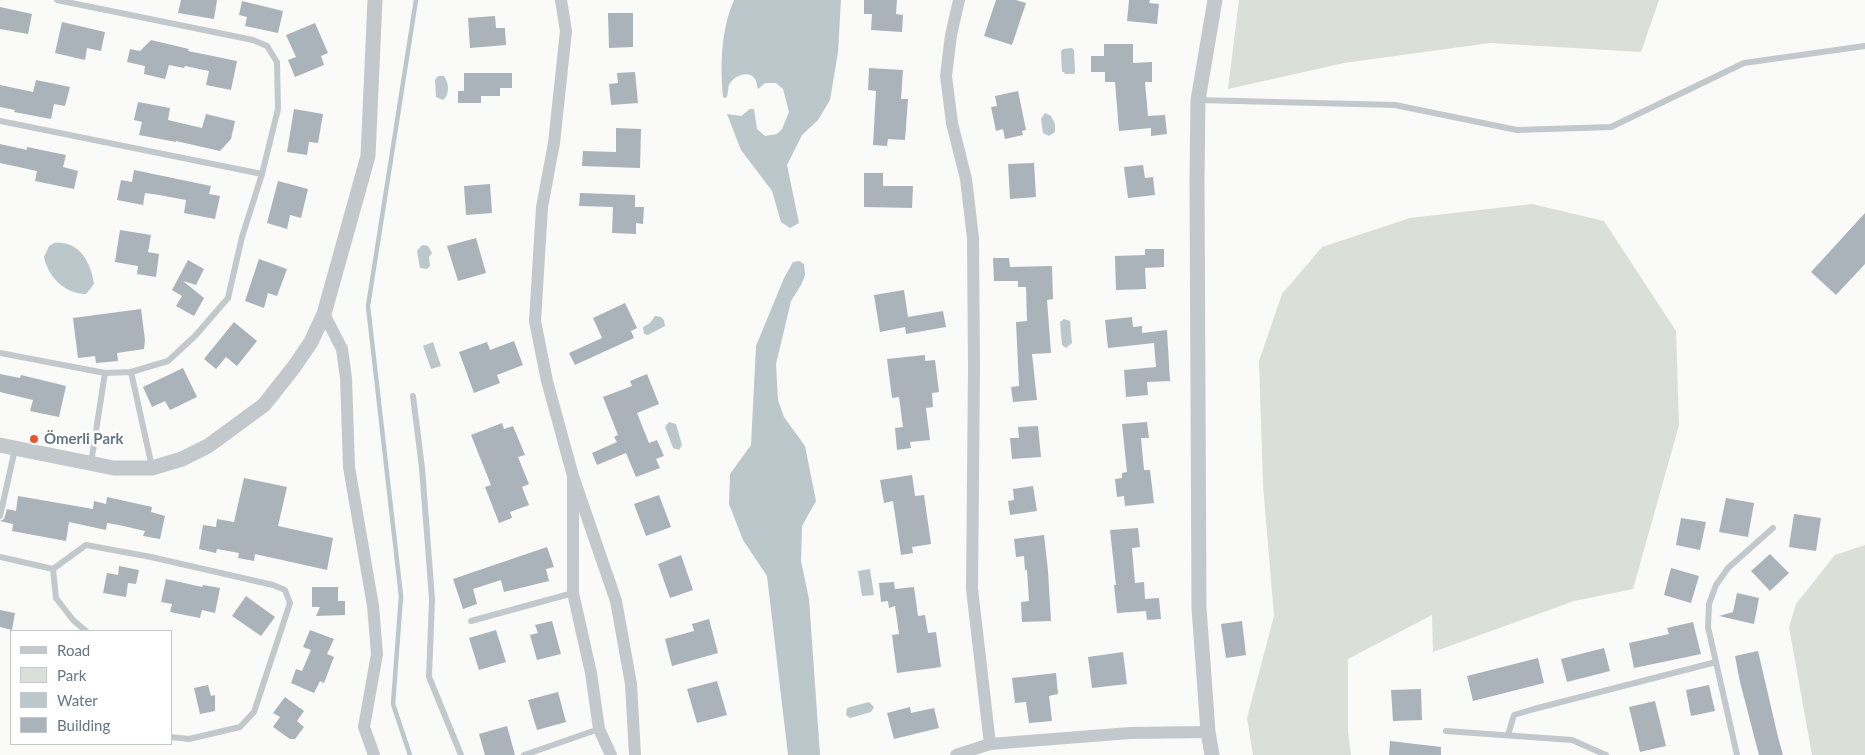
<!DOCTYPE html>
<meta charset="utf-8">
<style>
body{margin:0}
#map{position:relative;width:1865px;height:755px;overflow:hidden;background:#fafaf8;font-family:Lato,sans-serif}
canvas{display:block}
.legend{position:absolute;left:10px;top:630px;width:162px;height:115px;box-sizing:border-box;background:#fff;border:1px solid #c1c8cd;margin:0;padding:6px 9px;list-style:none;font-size:15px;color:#657683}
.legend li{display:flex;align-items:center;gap:10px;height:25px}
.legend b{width:25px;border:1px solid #c1c8cd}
</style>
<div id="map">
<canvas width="1865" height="755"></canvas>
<ul class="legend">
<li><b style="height:6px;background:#c3c8cc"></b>Road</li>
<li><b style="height:14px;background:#dadfd7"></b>Park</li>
<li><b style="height:14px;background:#bbc7cb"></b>Water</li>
<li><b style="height:14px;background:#aab3b9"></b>Building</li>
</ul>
</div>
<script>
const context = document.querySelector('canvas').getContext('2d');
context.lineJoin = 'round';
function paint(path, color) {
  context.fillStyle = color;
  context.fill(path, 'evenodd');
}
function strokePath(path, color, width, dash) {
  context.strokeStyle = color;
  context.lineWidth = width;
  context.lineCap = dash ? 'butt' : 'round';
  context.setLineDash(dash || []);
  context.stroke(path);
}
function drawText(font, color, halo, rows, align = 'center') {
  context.font = font + ' Lato,sans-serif';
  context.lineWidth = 5;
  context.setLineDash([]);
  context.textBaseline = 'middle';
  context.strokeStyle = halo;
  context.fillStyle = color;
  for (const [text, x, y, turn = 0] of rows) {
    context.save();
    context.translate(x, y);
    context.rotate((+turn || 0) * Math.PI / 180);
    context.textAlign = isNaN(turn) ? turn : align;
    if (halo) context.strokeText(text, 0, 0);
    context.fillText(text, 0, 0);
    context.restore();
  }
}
paint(new Path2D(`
 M1239 0H1659L1641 52 1490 43 1344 63 1228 89Z
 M1532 204 1604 221 1676 331 1679 425 1633 589 1574 601 1433 652 1432 615 1348 659V732L1351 755H1253L1247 718 1274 616 1263 485 1259 361 1282 294 1322 247 1410 218Z
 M1865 545V755H1812L1789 627 1796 604 1835 555Z`), '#dadfd7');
paint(new Path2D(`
 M734 0H841L838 52 830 100 818 120 802 135 787 165 799 223 790 228 781 222 772 191 741 150 727 114 741 116 750 109H754L757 129 765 136 777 134 782 129 789 112 783 89 776 83H765L758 89C757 87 757 84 756 81 751 69 734 75 729 85 728 88 728 93 727 97L725 98 723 97C720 65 721 30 734 0Z
 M1072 48 1074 50 1075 72 1074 74H1065L1064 72H1062L1061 51 1063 49Z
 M438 76H444C449 83 450 95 443 100L436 97 435 80Z
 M1045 113 1051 116 1055 124V132L1049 136 1043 133 1041 119Z
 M54 243C79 240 91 262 94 284L86 294C65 294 48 277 44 257L49 246Z
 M422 245 428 246 432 253 429 257 430 266 427 269 420 268 417 251Z
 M799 261 804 264 805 275 801 285 791 301 776 364 778 400 784 417 805 446 816 501 802 526 801 561 809 599 820 755H788L767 576 743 540 729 504 730 474 751 445 756 346 784 278 793 262Z
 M655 316 661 317 664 320 665 326 648 335 644 334 643 327 650 323Z
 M1064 319 1070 321 1072 343 1066 348 1062 345 1060 322Z
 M433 342 441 366 431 369 423 346Z
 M669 422 676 424 682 445 679 450 673 448 665 427Z
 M870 569 874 595 862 596 858 571Z
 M869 702 874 707 871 712 850 718 846 715 847 708Z`), '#bbc7cb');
strokePath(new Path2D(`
 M410 755 393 704 401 596 368 306 416 0`), '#bbc7cb', 4.5);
paint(new Path2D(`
 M181 0H217L214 19 178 13Z
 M864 0H897L896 14 903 15 902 32 871 30 872 14H864Z
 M996 0H1016L1026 3 1012 45 984 36Z
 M1129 0H1150L1149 3 1159 4 1157 24 1127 21Z
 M242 1 283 11 278 33 245 26 247 17 239 15Z
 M0 7 32 14 28 34 0 29Z
 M608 13H633V47L609 48Z
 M495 16 496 28H505L506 45 470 48 468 18Z
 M62 22 105 32 101 51 87 48 85 60 55 53Z
 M315 23 328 53 321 56 324 65 295 77 288 60 296 57 286 35Z
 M151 40 189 49 188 51 237 61 231 90 206 85 209 71 185 66 184 68 169 65 165 79 144 74 145 66 127 62 130 49 140 51Z
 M1104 44H1133V63L1152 62V82H1145L1148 116 1165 115 1167 134 1151 136V128L1119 131 1115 82H1105V72H1091V56H1104Z
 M869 68 903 70 901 99H908L905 140 888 139 887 146 873 145 876 91 868 90Z
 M635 72 638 103 611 105 609 84 618 83 617 73Z
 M464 73H512V88H500V96H481V103H458V91H464Z
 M36 80 70 87 65 106 54 104 51 119 14 112 15 110 0 107V85L33 92Z
 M1018 91 1026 130 1022 131 1023 135 1005 139 1003 129 996 131 991 107 997 106 995 96Z
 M138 102 170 108 168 120 202 128 206 114 235 121 231 139 220 151 176 141V142L139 135 142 122 134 120Z
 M294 109 323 114 318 143 309 142 307 155 287 152Z
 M616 128 641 129 640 168 582 166 583 151 616 152Z
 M0 144 27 150V147L66 155 63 167 78 171 74 189 35 181 37 171 0 163Z
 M1034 163 1036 197 1010 199 1008 164Z
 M1143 165 1145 178 1153 177 1155 195 1128 198 1124 167Z
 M134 170 211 186 209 194 220 196 215 219 184 213 186 200 159 195 145 193 143 205 117 200 121 180 132 182Z
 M864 173H883V186H913L912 208 864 207Z
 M278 181 308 189 301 218 290 215 287 229 267 223Z
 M490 184 492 213 466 215 464 186Z
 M580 193 635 195V207H644L643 224 636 223V234L612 233 613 207 579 206Z
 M1865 213V264L1836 295 1811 272Z
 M120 230 151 235 148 252 159 254 156 277 137 274 138 266 115 262Z
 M476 238 486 273 458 281 447 246Z
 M1145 249H1164V267L1145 268 1146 289 1116 290 1115 256 1145 255Z
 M993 258H1009L1010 267 1052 266 1053 299 1047 300 1051 353 1032 354 1037 400 1013 402 1011 387 1019 386 1016 322 1027 321 1026 287H1018V281H994Z
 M259 259 287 269 277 296 268 293 264 308 245 301Z
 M188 260 204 269 196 285 183 281 204 298 194 316 176 306 182 296 172 290Z
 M904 290 908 317 943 311 946 327 906 334 905 327 880 332 874 295Z
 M625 303 637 328 631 331 634 338 575 365 569 353 602 338 593 318Z
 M141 309 145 340 144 349 117 353 118 361 96 363 95 356 78 358 73 318Z
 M1132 317 1133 327 1142 326V333L1167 330 1170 381 1147 382 1148 395 1126 397 1124 370 1156 367 1154 343 1108 348 1105 320Z
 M234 322 257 341 237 366 226 357 216 369 204 359Z
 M514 341 523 365 497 375 500 383 474 393 459 352 487 342 490 350Z
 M925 355V361L935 360 939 392 932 393 933 407 926 408 930 440 910 442 911 448 897 450 895 428 903 427 899 397 892 398 887 359Z
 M183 368 197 397 170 410 165 401 152 407 143 387Z
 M0 374 20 378 21 375 66 386 59 417 30 411 33 400 0 392Z
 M647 374 659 404 637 413 649 443 657 440 664 456 656 459 660 468 636 477 626 453 597 465 592 453 617 442 614 437 618 435 603 397 632 386 630 381Z
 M1147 422 1149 438H1141L1144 470H1150L1154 503 1125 506 1124 496 1117 497 1115 479 1122 478V473L1127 472 1122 424Z
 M502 423 504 429 513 426 525 455 518 457 529 484 522 487 529 505 510 512 512 518 499 523 485 487 491 485 471 435Z
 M1038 426 1041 457 1012 459 1010 438H1019L1018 427Z
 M912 475 915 496 924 495 931 544 912 547 913 553 901 555 893 501 884 503 880 480Z
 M244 478 287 487 278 526 333 538 327 570 255 554 254 561 238 558 239 553 217 549 216 553 199 549 203 525 216 527 217 519 234 522Z
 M1033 486 1037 511 1010 515 1008 501 1014 500 1013 489Z
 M659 495 671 527 646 536 634 504Z
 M18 496 93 509 94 501 106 504 107 497 152 507 151 512 165 516 160 539 143 536 145 531 119 525 107 523 106 530 69 522 66 541 12 531 13 524 0 521 4 519 7 509 16 511Z
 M1726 498 1754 503 1748 537 1719 532Z
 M1794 514 1821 518 1816 551 1789 547Z
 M1681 518 1706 522 1700 550 1676 545Z
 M1138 528 1140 547 1132 548 1135 583 1144 582 1145 599 1159 598 1161 619 1147 620 1146 611 1117 613 1114 585H1116L1110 530Z
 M1044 535 1048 571 1051 621 1022 622 1021 602 1029 601 1027 570H1025L1024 556 1016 557 1014 539Z
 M547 547 554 567 546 569 549 581 504 592 501 580 473 589 477 604 463 609 453 579Z
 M1770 554 1789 573 1770 591 1751 571Z
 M681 555 693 590 670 598 658 564Z
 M119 566 139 570 136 584 128 583 126 597 103 593 107 573 118 575Z
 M1671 568 1699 576 1691 603 1664 595Z
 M166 579 202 587 203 585 220 588 215 613 202 610 200 618 170 612 172 604 161 602Z
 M894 582 895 589 914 587 918 616 925 615 928 633 936 632 941 667 897 673 892 635 899 634 895 606 889 608 888 601 881 602 879 583Z
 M312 587H338V601H345V615L316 616 320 607H312Z
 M1737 593 1759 598 1754 624 1719 616 1733 612Z
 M246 596 275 617 261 636 232 616Z
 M0 610 15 613 12 630 0 627Z
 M709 619 718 653 672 666 665 639 694 631 692 624Z
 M552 621 561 654 537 660 530 635 538 633 535 625Z
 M1242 621 1246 655 1226 658 1221 624Z
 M1693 622 1701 654 1634 668 1629 643 1669 634 1667 628Z
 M310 630 334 639 327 654 334 657 324 683 320 681 314 693 291 683 296 669 302 671 311 650 303 647Z
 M496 630 506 662 479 670 469 638Z
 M1604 648 1610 671 1567 682 1561 659Z
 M1758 651 1778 737 1783 755H1759L1740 682 1735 656Z
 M1123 652 1127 684 1092 688 1088 657Z
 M1538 658 1544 683 1473 701 1467 676Z
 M1056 673 1058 694 1049 696 1052 721 1029 723 1026 702 1015 703 1012 678Z
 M717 681 727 715 697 723 687 689Z
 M208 685 211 696 215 695V711L200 714 194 688Z
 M1709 685 1715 711 1691 716 1686 690Z
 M1421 689 1422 720 1393 721 1391 690Z
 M558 692 566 722 537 730 528 700Z
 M285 697 304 711 297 721 304 727 295 739H290L273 727 280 717 273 713Z
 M1655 701 1666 746 1640 752 1629 707Z
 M910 707 911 713 934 708 939 728 894 739 887 713Z
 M507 726 515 755H485L479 734Z
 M1390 741 1441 747V755H1389Z`), '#aab3b9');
strokePath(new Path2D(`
 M1198 100 1395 105 1517 130 1611 127 1744 63 1865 46
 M0 121 262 174
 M0 353 105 373 131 372 168 361 195 336 228 298 242 237 262 174 278 109 277 62 267 46 253 40 57 0
 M131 372 152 467
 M413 396 422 468 432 599 429 677 461 755
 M91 463 105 373
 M0 516 15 449
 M0 557 53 569 86 545 151 557 273 585 285 590 290 603 254 712 240 727 189 739 171 737
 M53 569 56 598 73 620 86 631
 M471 621 573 593
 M1446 731 1572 740 1606 755
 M1508 735 1514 715 1534 709 1716 662
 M524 755 599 729
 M1737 755 1708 627 1709 604 1716 585 1728 568 1773 528`), '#c3c8cc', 6);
strokePath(new Path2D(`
 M561 0 566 31 554 143 542 207 535 321 547 381 573 476
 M959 0 951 35 946 76 952 123 966 179 973 238 974 368 972 589 990 744
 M324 314 342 349 346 378 349 467 373 606 377 654 364 727 374 755
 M611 755 599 729 591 673 573 593V476L616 601 631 684 635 755
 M956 755 990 744 1130 733 1208 732`), '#c3c8cc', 12);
strokePath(new Path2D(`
 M0 445 114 468H152L182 459 208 446 264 405 294 367 311 342 324 314 368 156 375 0
 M1212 755 1208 732 1199 608 1197 179 1198 100 1215 0`), '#c3c8cc', 15);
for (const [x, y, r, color] of [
 [34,439,5,"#e4572e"]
]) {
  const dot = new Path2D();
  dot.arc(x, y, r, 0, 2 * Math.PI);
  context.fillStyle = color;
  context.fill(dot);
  strokePath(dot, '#fff', 2);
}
drawText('bold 15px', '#657683', '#fff', [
 ["Ömerli Park",44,439]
], 'left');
</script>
